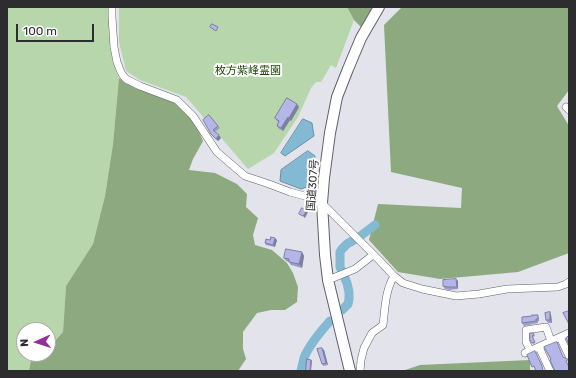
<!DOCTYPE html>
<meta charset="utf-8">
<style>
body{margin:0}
#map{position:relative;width:576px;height:378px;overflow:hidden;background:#e2e3eb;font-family:Rubik,sans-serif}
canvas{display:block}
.frame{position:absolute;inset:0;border:8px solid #2d2d30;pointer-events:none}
.north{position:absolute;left:16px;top:322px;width:40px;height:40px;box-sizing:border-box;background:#fff;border:1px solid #ababac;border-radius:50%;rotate:267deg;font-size:11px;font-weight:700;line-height:16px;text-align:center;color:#2d2d30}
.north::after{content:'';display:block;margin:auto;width:14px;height:18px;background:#903098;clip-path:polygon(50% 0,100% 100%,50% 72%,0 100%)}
.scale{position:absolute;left:16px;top:24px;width:78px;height:18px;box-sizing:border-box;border:2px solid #2d2d30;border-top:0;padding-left:5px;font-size:12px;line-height:14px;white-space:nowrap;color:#2d2d30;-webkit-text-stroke:3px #fff;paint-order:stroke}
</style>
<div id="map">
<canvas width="576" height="378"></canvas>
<div class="frame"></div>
<div class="north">N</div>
<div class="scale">100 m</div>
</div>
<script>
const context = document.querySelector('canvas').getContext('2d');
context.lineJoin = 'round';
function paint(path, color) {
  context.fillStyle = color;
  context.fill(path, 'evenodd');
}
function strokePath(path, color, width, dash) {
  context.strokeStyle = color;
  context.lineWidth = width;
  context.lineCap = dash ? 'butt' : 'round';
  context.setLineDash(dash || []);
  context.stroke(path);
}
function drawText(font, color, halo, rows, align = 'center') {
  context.font = font + ' Rubik,"Noto Sans JP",sans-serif';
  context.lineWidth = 4;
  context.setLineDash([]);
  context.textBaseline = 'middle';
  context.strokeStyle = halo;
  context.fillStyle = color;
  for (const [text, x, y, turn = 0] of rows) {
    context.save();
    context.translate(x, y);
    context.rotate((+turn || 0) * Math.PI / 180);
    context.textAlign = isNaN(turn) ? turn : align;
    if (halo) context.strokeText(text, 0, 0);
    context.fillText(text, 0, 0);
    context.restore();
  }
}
paint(new Path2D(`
 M7 7H111C110 31 108 56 119 78L113 144 105 196 93 244 66 286 63 332 54 342 48 347V330H24V354H40L31 360 29 371H7Z
 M119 7H347L354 20 336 68 331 65 321 82H316L311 88 298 117 274 153 248 169 186 97 140 80 126 71 119 42Z`), '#b8d6ab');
paint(new Path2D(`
 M347 7H373L361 27 354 20Z
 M402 7H569V90L557 106 569 126V253L518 272 440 279 398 272 369 240 378 204 461 208 462 188 391 172 384 25Z
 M119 78 125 83 144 88 181 105 197 127 203 141 193 159 189 170 215 173 237 184 247 194 246 207 258 218 253 235 255 245 272 250 287 263 293 273 298 287 297 302 285 310H271L257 313 243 332V349L246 359 238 371H29L31 360 40 354H48V347L54 342 63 332 66 286 93 244 105 196 113 144Z
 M530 360V371H402L420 365Z`), '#8ca97f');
const water = new Path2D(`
 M303 119 312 123 314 136 285 156 281 153Z
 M308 151 315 156 312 185 301 189 280 181 281 170Z`);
paint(water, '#83b9d3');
strokePath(water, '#698fa2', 1);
strokePath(new Path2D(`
 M342 310 348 304 349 299V292L347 283 340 267V252L342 249 347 244 359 237 375 225
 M301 371C302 367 303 362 304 358 309 345 321 331 330 321`), '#83b9d3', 9);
const minor = new Path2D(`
 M112 7V17L114 47 117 62 120 70 122 74 126 79 140 86 177 100 193 116 217 152 245 176 269 184 290 192 312 198 322 203 380 261 394 276 403 283 422 289 456 296 479 294 507 289 558 287 566 284 569 282
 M566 107 569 110
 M328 280 355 269 373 255
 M560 337 569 356
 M539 347 550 371
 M530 350 526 342V330L546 327 551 341
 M525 353 569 333
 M360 371 361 360 364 348 372 333 383 325C385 309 385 291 394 276`);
const highway = new Path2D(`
 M350 371 328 280 325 255 322 203 324 178 330 133 337 97 348 69 361 38 379 7`);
strokePath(minor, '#606168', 8);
strokePath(highway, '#606168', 12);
strokePath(minor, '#fff', 7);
strokePath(highway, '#fff', 10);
paint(new Path2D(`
 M299 107 291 121 290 120 283 131 279 129 277 126 279 123 277 121 275 118Z
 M209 115 220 128 215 132 221 138 218 141 211 134Z
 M270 240H277L275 247 266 245 265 243Z
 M302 252 304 256 302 268 291 265 289 262 286 261 284 258Z
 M456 279 458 281V289L449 290 445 289 443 286Z
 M550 312 551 315 552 323H548L546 320Z
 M539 317V321H538V323L524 326 522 323Z
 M534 334 535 336 533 337 535 343 533 344 530 340Z
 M324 350 328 365 323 366 322 364Z`), '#9a9dc6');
paint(new Path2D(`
 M297 104 299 107 291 121 289 118Z
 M288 117 290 120 283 131 281 128Z
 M219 135 221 138 218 141 216 139Z
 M307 210 308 212 305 218 303 216Z
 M275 238 277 240 275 247 273 245Z
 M302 252 304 256 302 268 299 264Z
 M456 279 458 281V289L457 287Z
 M550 312 551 315 552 323 550 320Z
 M322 348 324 350 328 365 326 363Z
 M311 360 312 361 311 371H310V370Z`), '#7d7fa1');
const building = new Path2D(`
 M212 24 218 27 216 31 210 27Z
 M287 98 297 104 289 118 288 117 281 128 277 126 279 121 275 118Z
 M209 115 218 126 213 130 219 135 216 139 211 134 203 120Z
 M302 208 307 210 303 216 299 214Z
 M271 237 275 238 273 245 265 243 266 239 270 240Z
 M286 249 302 252 299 264 289 262V259L284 258Z
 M456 279 457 287H448L443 286V280Z
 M569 311V324L563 313Z
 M550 312V320H546L545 313Z
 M532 315H538V319H536V321L522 323V317L532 316Z
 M530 333H533L534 335 532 336 535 342 532 343 530 340Z
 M569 336V345L566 338Z
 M557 342 563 357 567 359H569L566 361 569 367V371H555L550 360 551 359 544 347Z
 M322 348 326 363 322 364 317 349Z
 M535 351 542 366 543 371H536L534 366 532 367 527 355Z
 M307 359 311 360 310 370H311V371H306Z`);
paint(building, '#b3b6e6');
strokePath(building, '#7d7fa1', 1);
drawText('11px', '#1e4406', '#fff', [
 ["枚方紫峰霊園",248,71]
]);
drawText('11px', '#2d2d30', '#fff', [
 ["国道307号",313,185,-86]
]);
</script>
